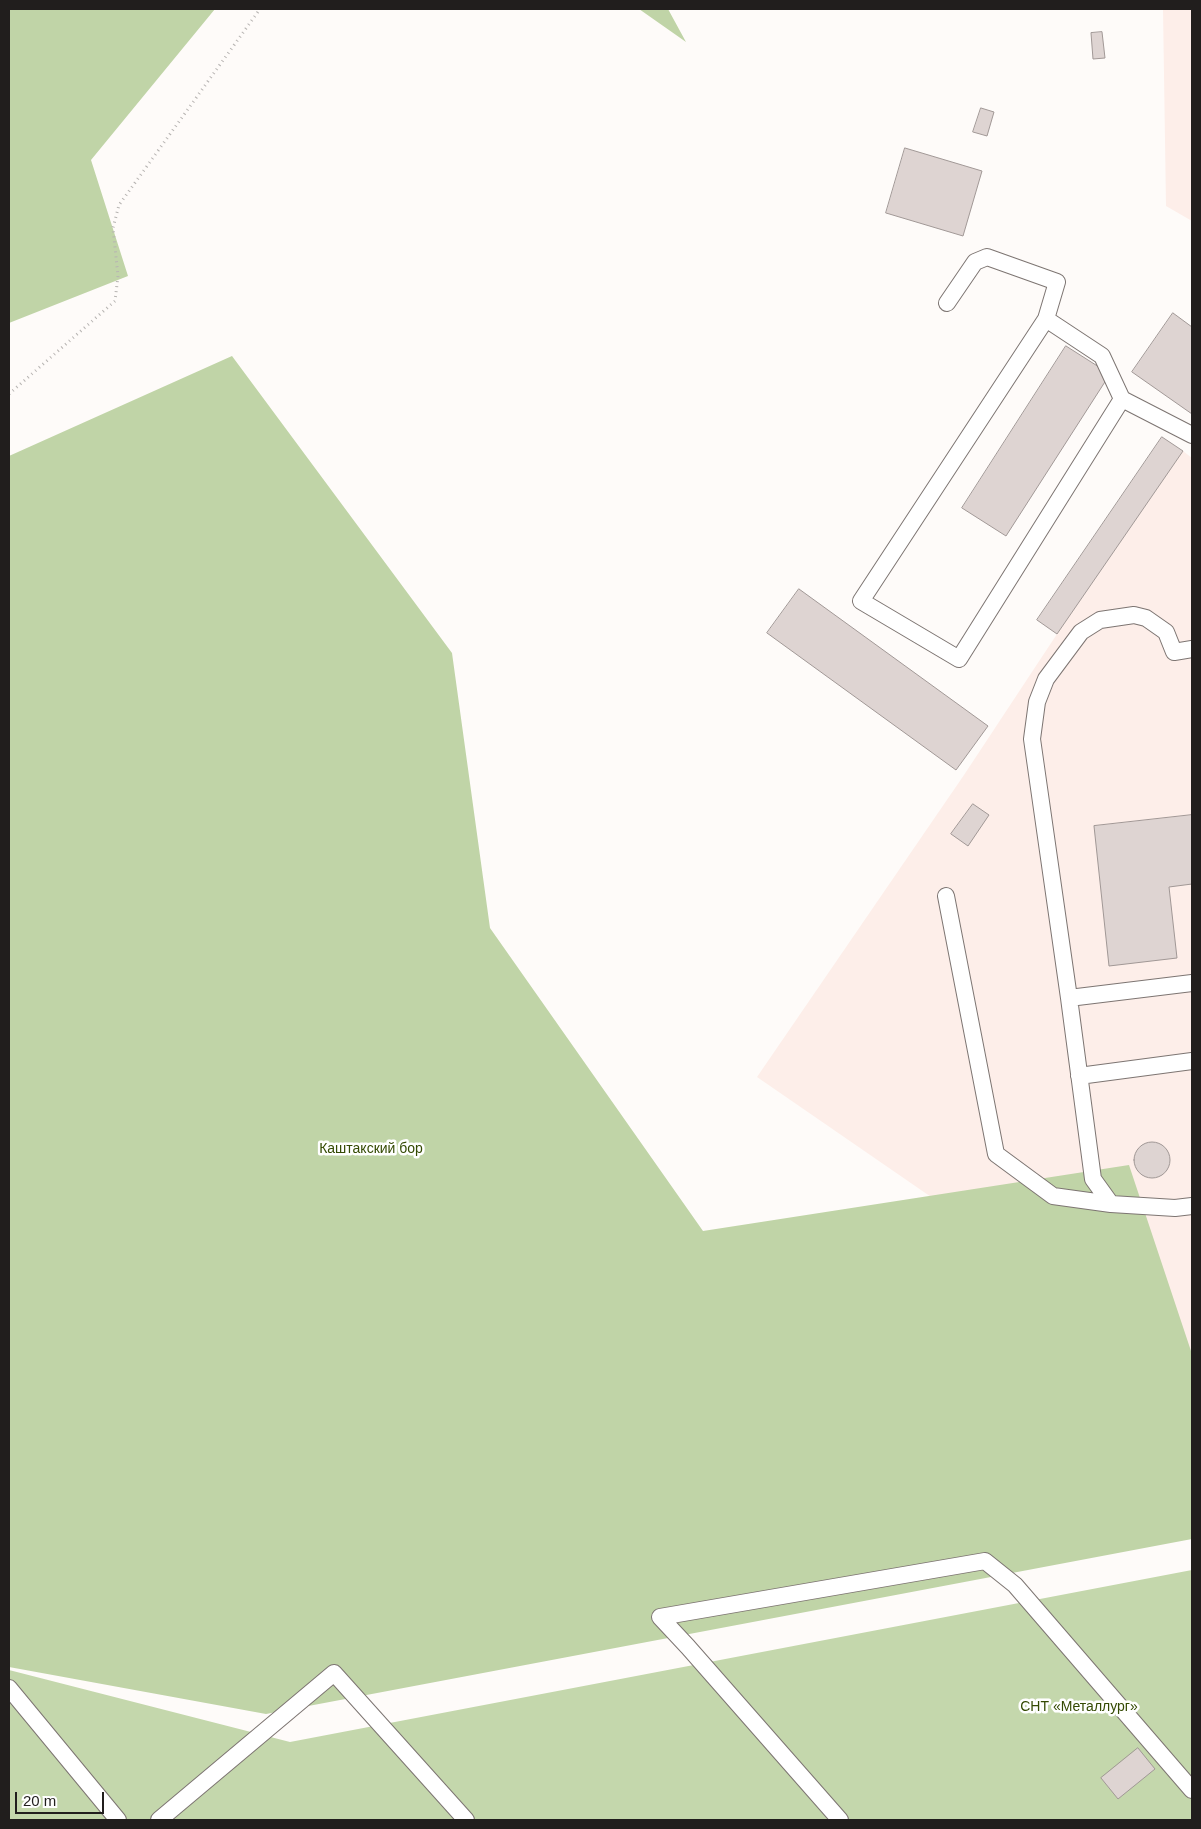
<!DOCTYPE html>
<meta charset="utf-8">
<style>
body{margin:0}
#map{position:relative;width:1201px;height:1829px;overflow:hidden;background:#fefbf9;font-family:Helvetica,sans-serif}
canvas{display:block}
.frame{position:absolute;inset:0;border:10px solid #211e1d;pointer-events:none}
.scale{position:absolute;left:15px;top:1792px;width:89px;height:22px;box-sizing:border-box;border:2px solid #211e1d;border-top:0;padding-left:6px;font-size:15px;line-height:18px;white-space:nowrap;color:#211e1d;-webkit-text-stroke:4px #fff;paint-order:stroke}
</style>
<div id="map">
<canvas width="1201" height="1829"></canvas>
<div class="frame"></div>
<div class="scale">20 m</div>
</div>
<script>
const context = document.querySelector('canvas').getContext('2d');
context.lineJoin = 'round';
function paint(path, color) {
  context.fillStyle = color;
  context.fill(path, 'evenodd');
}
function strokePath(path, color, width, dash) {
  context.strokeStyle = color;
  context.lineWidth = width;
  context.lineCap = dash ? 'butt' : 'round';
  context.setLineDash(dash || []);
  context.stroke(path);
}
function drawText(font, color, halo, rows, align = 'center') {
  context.font = font + ' Helvetica,sans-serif';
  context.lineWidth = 5;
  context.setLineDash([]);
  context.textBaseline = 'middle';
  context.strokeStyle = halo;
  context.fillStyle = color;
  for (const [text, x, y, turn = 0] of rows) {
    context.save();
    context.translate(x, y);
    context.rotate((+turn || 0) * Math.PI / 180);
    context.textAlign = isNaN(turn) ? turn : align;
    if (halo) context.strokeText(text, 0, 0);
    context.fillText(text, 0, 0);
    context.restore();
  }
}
paint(new Path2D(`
 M1163 9H1192V221L1166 206Z
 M1183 451 1192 458V1408L1172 1363 757 1077 964 775 1057 634Z`), '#fdeee9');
paint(new Path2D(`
 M1192 1570V1820H9V1670L290 1742Z`), '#c4d7ac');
paint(new Path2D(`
 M9 9H215L91 160 128 276 9 323Z
 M639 9H668L686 42Z
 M232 356 452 653 490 928 703 1231 1129 1165 1192 1354V1539L266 1714 9 1667V456Z`), '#c0d4a7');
const building = new Path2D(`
 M1102 32 1105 58 1093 59 1091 33Z
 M981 108 994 112 987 136 973 132Z
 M905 148 982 171 963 236 886 213Z
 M1173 313 1192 327V414L1132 372Z
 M1066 346 1110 374 1006 536 962 508Z
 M1162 437 1183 451 1057 634 1037 620Z
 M799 589 988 726 956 770 767 633Z
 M973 804 989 815 968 846 951 834Z
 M1192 815V884L1169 887 1177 958 1109 966 1094 826Z
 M1134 1160a18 18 0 1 1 36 0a18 18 0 1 1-36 0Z
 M1138 1748 1155 1769 1118 1799 1101 1778Z`);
paint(building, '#ded4d2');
strokePath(building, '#a19896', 1);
const service = new Path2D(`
 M947 303 975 262 987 257 1057 282 1046 319 1102 356 1122 399 1192 435
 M1046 319 861 601 959 659 1122 399
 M946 896 996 1154 1053 1196 1111 1204 1175 1208 1192 1206
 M1069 998 1192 983
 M1079 1076 1192 1061
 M1111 1204 1093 1179 1069 998 1032 739 1037 702 1046 679 1081 632 1100 620 1134 615 1146 618 1166 632 1174 652 1192 649
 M9 1688 118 1820
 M159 1820 334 1673 466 1820
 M840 1820 688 1647 660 1617 985 1561 1015 1585 1192 1790`);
strokePath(service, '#7d7572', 18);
strokePath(new Path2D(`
 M9 394 115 301 118 276 113 228 119 205 260 9`), '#b7b4b2', 3, [1, 4]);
strokePath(service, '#fff', 16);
drawText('14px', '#344a03', '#fff', [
 ["Каштакский бор",371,1149],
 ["СНТ «Металлург»",1079,1707]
]);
</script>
